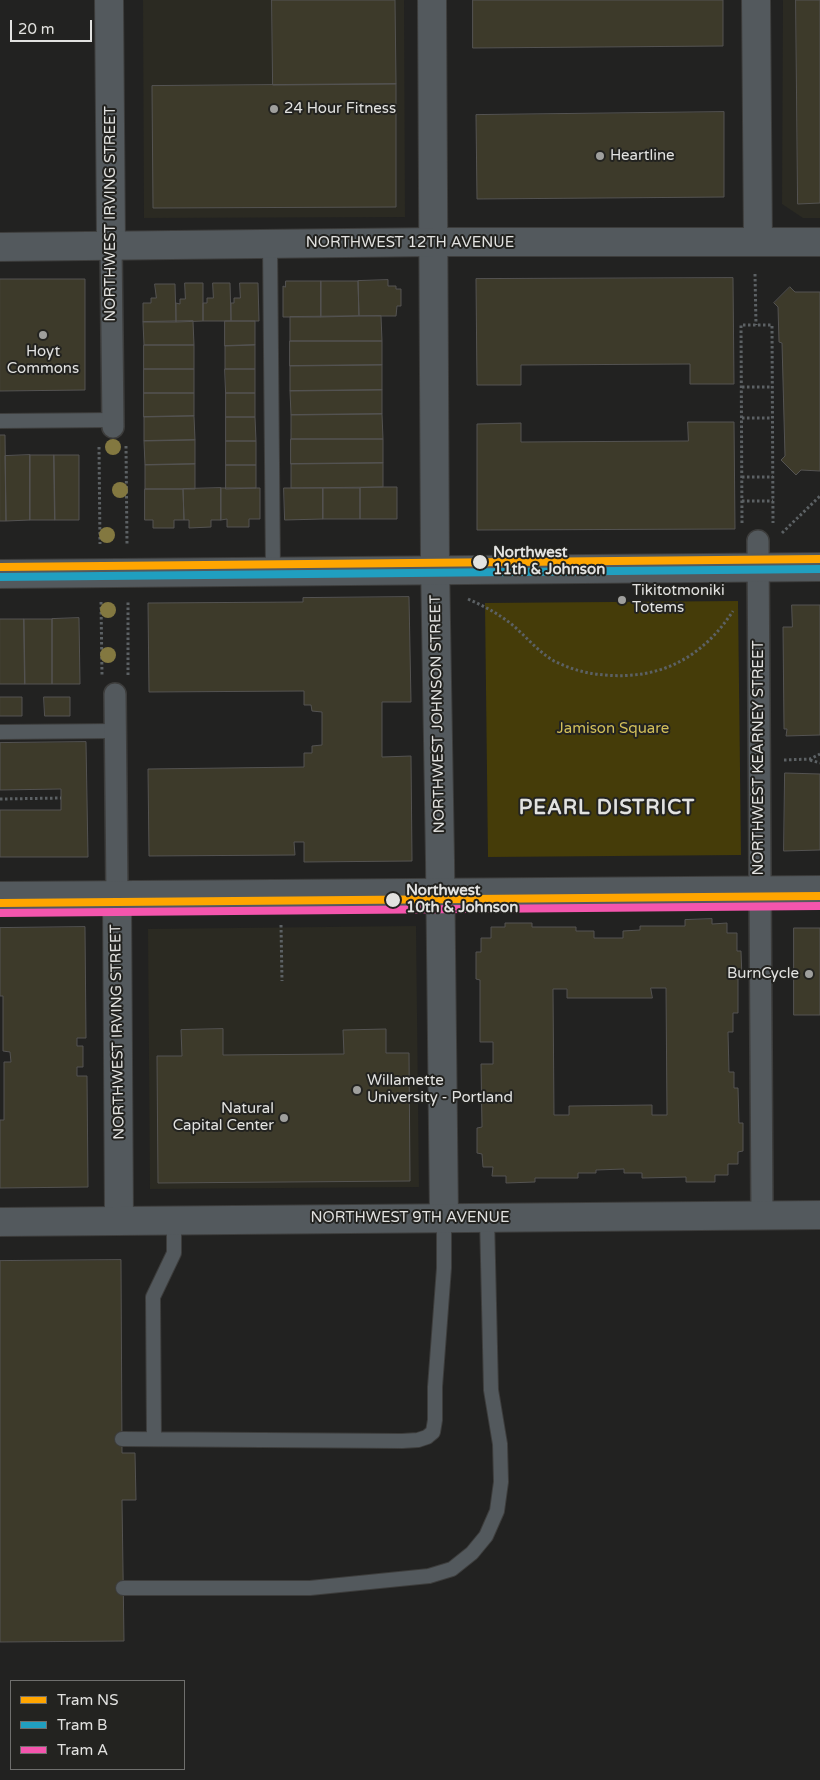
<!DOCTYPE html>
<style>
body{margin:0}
#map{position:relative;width:820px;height:1780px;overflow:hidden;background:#222221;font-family:"Varela Round",sans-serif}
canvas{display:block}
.legend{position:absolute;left:10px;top:1680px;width:175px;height:90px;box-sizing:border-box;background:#232320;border:1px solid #6f6f6d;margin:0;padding:6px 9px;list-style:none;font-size:15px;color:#e2e2e0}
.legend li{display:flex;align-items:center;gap:10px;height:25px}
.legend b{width:25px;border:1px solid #6f6f6d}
.scale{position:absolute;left:10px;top:20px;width:82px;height:22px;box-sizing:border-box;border:2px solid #e2e2e0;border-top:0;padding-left:6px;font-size:15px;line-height:18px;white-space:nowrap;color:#e2e2e0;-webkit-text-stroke:4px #232320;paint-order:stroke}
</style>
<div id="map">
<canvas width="820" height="1780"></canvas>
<ul class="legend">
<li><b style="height:6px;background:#ffa500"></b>Tram NS</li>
<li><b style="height:6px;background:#209fc0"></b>Tram B</li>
<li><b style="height:6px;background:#f455ad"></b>Tram A</li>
</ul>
<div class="scale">20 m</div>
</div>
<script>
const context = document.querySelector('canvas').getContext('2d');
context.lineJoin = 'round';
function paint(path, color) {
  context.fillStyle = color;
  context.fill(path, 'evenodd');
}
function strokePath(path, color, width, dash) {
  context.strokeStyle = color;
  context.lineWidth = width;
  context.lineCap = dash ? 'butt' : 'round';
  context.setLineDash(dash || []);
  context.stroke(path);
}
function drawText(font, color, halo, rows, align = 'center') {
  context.font = font + ' "Varela Round",sans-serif';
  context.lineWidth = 4;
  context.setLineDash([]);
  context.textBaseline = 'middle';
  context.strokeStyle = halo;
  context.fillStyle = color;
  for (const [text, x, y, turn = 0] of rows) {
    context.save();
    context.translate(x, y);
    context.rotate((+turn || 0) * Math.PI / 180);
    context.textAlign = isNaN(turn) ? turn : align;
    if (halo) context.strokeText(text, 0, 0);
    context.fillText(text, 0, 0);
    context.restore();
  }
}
paint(new Path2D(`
 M143 0H404L405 217 144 218Z
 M783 0H820V218H803L782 204Z
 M416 926 419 1187 150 1189 148 929Z`), '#2b2a22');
paint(new Path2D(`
 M738 601 741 855 488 857 485 603Z`), '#453c09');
const building = new Path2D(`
 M272 0H395L396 84 273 85Z
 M473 0H723V46L473 48Z
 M796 0H820V203L798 204Z
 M396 84V207L153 208 152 86Z
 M724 112V197L477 199 476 115Z
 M733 278 734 384H690V364L521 365V385H477L476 279Z
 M0 279H85V390L0 391Z
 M388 280V286H396V289H401V306H397L396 316H359L358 281Z
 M286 281H321V317H283V286L285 287Z
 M321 281H358L359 316 321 317Z
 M185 283H203V321L176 322V303L180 304V299H185Z
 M213 283H230L231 321H203V303H207V298H213Z
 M240 283H258L259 321H231V303H234V298H240Z
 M155 284H175L176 322H143V303H151V298H156Z
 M790 287 795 292H820V471L801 470 796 475 781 460 785 456 782 343 779 342 778 307 774 303Z
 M381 316 382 341H290V317Z
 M193 321 194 345H144L143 322Z
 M225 321H255V345L225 346Z
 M290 341H382V365L290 366Z
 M144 345H194V369H144Z
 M255 345V369H225V346Z
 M382 365V390L290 391V366Z
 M144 369H194V393H144Z
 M225 369H255V393H226Z
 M382 390V414L291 415 290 391Z
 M144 393H194V416L144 417Z
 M226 393H255V417H226Z
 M382 414 383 439H291V415Z
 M194 416 195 440 144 441V417Z
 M226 417H255L256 441H226Z
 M688 422H734L735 529 477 530V424L521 423V442L688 441Z
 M0 435H5L6 521H0Z
 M291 439H383V463L291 464Z
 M195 440V464L145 465 144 441Z
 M226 441H256V465H226Z
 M30 455V520L6 521 5 456Z
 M30 455H54L55 520H30Z
 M54 455H79V520H55Z
 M383 463V487L291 488V464Z
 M195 464V489H145V465Z
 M226 465H256V488L226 489Z
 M383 487H397V519H360V488Z
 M221 488V520H211V527L189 528V520H184L183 489Z
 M221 488H260V519H249V527H227V519L221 520Z
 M284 488H323V519L285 520Z
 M323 488H360V519H323Z
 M145 489H183L184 520H174V528H153V520H145Z
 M409 597 411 702H382V757L411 756 412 861 304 862V842H294L295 855 149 856 148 769 304 767V753H312V746L322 745V712L312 711 311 705H304V691L149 692 148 603 303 602V598Z
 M792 605H820V735L786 736 787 729H784L783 627H792Z
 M79 618 80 684H52V619Z
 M0 619H24L25 684H0Z
 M24 619H52V684H25Z
 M0 697H22V716H0Z
 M44 697H70V716H45Z
 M86 742 88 857H0V810H61V789L0 790V743Z
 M785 773 820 774V850L784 851Z
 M712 919V924L727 923V933H737V951H741L742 979H738V1013H733V1032H728L729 1072H734V1088H738L739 1123H743V1151L738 1152V1164H728V1175H715V1182H686V1177L642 1178V1173H624V1169L596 1170V1173H578V1178H535V1182L506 1183V1176H492L493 1167H483L482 1154 477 1153V1128L482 1127 481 1064H493V1042H480V980L476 979V952H481V938H491V927H505V923H532V927H576V931H594V938H623V931L640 930V926H685V920ZM651 988H666L667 1115H652V1105L569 1106V1115H554L553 989H567V998H652Z
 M85 927 86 1038H77V1046H83V1067H77V1076H87L88 1187 0 1188V1120H4V1062H11L10 1052 3 1051V996H0V928Z
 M794 928H820V1015H794Z
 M223 1029V1055L344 1054 343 1030 386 1029V1053H409L410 1181 158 1183 157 1056H182L181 1030Z
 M121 1260 122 1453H135L136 1500H122L124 1641 0 1642V1261Z`);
paint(building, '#3d3a2a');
strokePath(building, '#545352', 1);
const service = new Path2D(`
 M270 243 273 572
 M0 421 113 420
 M0 732 115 731
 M122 1439 402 1441 418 1440 427 1437 433 1432 435 1420V1387L444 1268V1218
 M154 1439 153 1297 174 1253V1220
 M123 1588H310L429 1576 452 1569 472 1553 486 1536 497 1511 501 1482 500 1444 491 1390 487 1218`);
const pedestrian = new Path2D(`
 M111 244 113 427
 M758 541 762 1215
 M115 694 117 895`);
const minor = new Path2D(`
 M109 0 111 244
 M432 0 435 562 440 860 444 1218
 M756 0 758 242
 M117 895 119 1221`);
const tertiary = new Path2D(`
 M0 247 433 242H820
 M0 574 820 567
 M0 896 820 890
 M0 1222 820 1215`);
strokePath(service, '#3d3d3c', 16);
strokePath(pedestrian, '#3d3d3c', 24);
strokePath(minor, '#3d3d3c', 30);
strokePath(tertiary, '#3d3d3c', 30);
strokePath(new Path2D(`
 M755 274 756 325
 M742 387H772
 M742 418H772
 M126 446 127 544
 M99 447 100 544
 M742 477H773
 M742 501H773
 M742 523 741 325H772L773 523
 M782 533 820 496
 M468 599C486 607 503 616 517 629 529 640 539 652 554 661 570 669 588 674 605 675 661 680 703 657 733 611
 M101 602 102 675
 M128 675V601
 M784 760 810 759 820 754
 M810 760 820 763
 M0 799 61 798
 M281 925 282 981`), '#5c6164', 3, [2.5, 2.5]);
strokePath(service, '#53595d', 14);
strokePath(pedestrian, '#53595d', 21);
strokePath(minor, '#53595d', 28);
strokePath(tertiary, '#53595d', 28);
strokePath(new Path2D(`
 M0 567 820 559
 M0 903 820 896`), '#ffa500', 8);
strokePath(new Path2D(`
 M0 577 820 569`), '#209fc0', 8);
strokePath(new Path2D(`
 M0 913 820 906`), '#f455ad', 8);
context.fillStyle = '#837840';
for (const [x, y] of [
 [113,447],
 [120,490],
 [107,535],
 [108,610],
 [108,655]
]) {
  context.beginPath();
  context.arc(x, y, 8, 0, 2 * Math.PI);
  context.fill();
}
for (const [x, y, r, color] of [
 [274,109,5,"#9f9f9d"],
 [600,156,5,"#9f9f9d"],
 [43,335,5,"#9f9f9d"],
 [480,562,8,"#e2e2e0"],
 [622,600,5,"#9f9f9d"],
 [393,900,8,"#e2e2e0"],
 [809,974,5,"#9f9f9d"],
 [357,1090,5,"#9f9f9d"],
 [284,1118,5,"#9f9f9d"]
]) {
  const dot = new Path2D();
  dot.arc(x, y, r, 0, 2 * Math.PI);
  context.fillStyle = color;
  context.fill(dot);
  strokePath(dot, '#232320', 2);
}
drawText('15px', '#e2e2e0', '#232320', [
 ["24 Hour Fitness",284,109],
 ["Heartline",610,156],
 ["Hoyt",43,352,"center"],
 ["Commons",43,369,"center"],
 ["Tikitotmoniki",632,591],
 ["Totems",632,608],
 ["BurnCycle",799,974,"right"],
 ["Willamette",367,1081],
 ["University - Portland",367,1098],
 ["Natural",274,1109,"right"],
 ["Capital Center",274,1126,"right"]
], 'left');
drawText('15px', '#e2e2e0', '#232320', [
 ["NORTHWEST IRVING STREET",111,214,-90],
 ["NORTHWEST 12TH AVENUE",410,243],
 ["NORTHWEST JOHNSON STREET",438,714,-91],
 ["NORTHWEST KEARNEY STREET",759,758,-90],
 ["NORTHWEST IRVING STREET",118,1032,-91],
 ["NORTHWEST 9TH AVENUE",410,1218]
]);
drawText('bold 15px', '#e2e2e0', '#232320', [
 ["Northwest",493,553],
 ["11th & Johnson",493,570],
 ["Northwest",406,891],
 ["10th & Johnson",406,908]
], 'left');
drawText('15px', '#d2bf5a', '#232320', [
 ["Jamison Square",613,729]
]);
context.letterSpacing = '1px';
drawText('bold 20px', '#e2e2e0', '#232320', [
 ["PEARL DISTRICT",607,809]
]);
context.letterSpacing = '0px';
</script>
